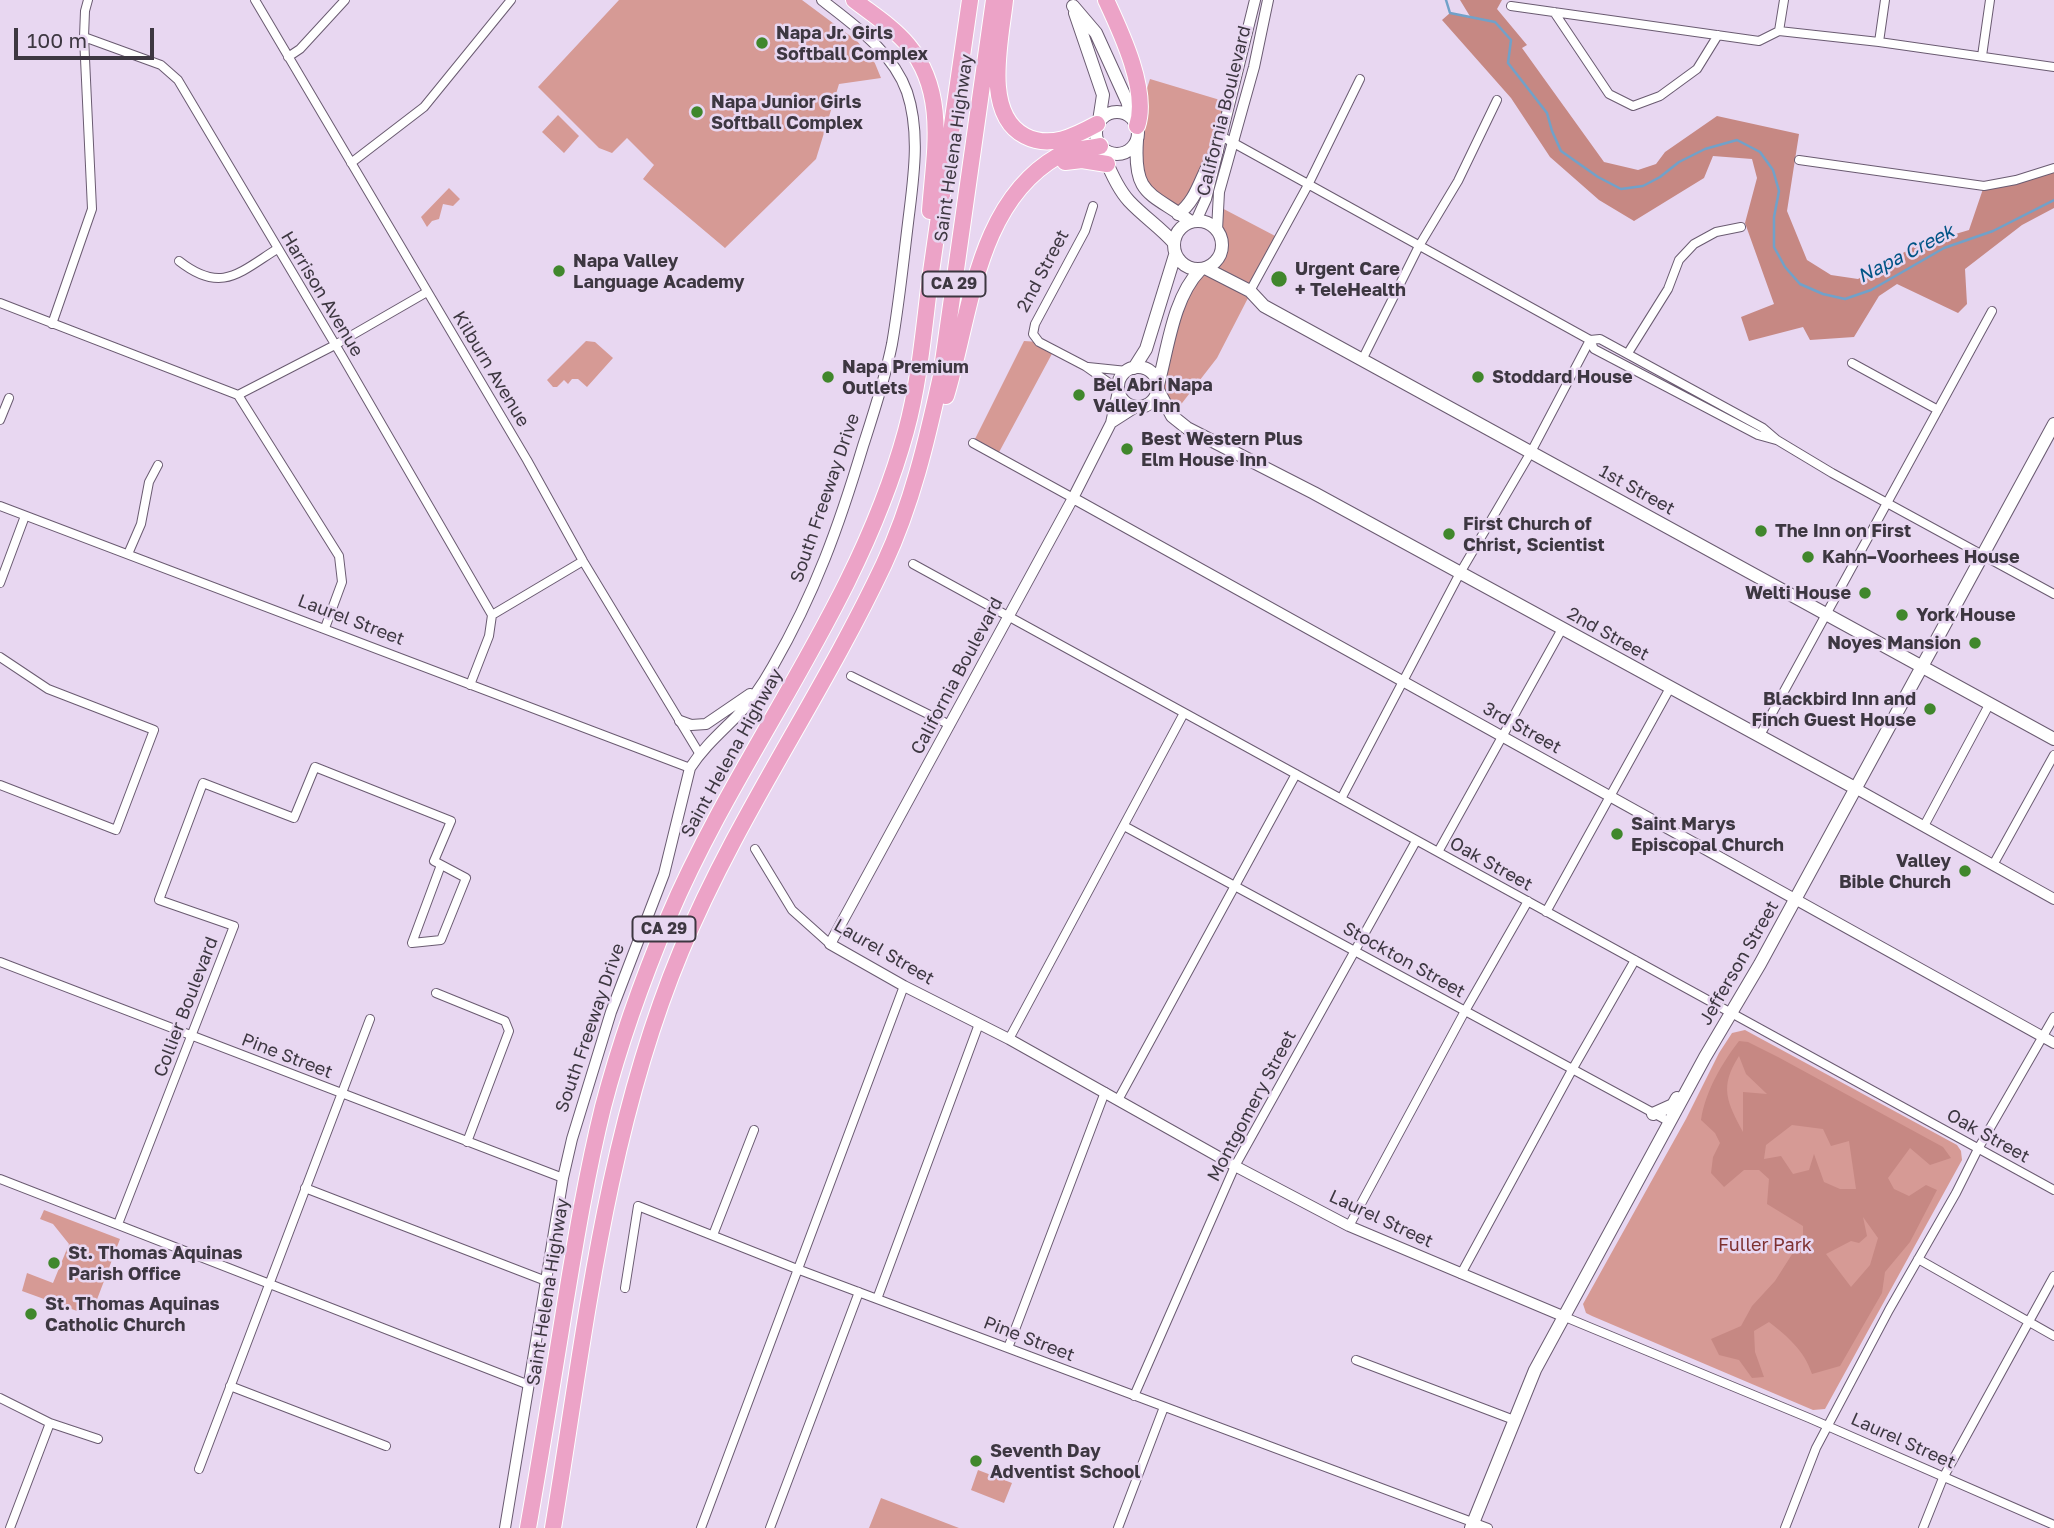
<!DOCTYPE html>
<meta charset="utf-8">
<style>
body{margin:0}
#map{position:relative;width:2054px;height:1528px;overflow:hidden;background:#e8d7f1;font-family:"Golos Text",sans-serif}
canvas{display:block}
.scale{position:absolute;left:14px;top:28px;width:140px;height:32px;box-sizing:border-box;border:4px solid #3d3741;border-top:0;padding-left:9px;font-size:21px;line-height:24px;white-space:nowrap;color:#3d3741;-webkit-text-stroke:5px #e8d7f1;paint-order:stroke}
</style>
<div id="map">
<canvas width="2054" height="1528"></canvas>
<div class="scale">100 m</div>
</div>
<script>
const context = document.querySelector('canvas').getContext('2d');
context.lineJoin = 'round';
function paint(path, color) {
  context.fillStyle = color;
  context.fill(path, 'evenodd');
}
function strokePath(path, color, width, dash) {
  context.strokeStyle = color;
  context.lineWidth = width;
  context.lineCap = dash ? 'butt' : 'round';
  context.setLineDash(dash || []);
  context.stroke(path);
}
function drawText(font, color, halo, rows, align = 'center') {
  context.font = font + ' "Golos Text",sans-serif';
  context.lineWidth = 5;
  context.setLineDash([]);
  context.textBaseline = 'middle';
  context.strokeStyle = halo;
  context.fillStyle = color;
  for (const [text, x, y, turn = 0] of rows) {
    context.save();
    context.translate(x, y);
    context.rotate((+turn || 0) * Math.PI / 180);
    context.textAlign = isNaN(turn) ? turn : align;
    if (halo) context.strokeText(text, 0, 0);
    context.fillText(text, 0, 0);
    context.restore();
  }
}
paint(new Path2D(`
 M619 0H802L857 41 874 61 881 78 839 84 816 159 725 248 643 179 654 165 627 138 612 153 599 148 538 87Z
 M1150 79 1230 103 1217 151 1178 214 1146 191 1136 160 1140 110Z
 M558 115 579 136 564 153 542 132Z
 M449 188 460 199 453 206 443 204 439 219 432 221 427 227 421 217Z
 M1218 206 1279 238 1217 358 1172 416 1157 387 1181 297 1205 268 1218 259 1221 252 1222 244 1217 230Z
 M586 341 595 342 613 358 587 387 578 379H572L568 384 564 380 557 387H553L547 380Z
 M1024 341 1039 342 1054 350 997 456 973 443Z
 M1745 1030 1957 1145 1961 1151 1962 1160 1825 1409 1813 1410 1592 1316 1586 1313 1583 1304 1686 1119 1719 1053 1732 1033Z
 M44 1210 120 1239 93 1310 79 1304 77 1311 22 1291 27 1273 53 1283 69 1244 53 1224 40 1219Z
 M978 1470 1012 1483 1004 1503 971 1490Z
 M881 1498 959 1528H869Z`), '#d69a95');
paint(new Path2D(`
 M1460 0H1502L1497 9 1527 45 1522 48 1604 162 1638 170 1656 164 1665 152 1717 116 1799 134 1787 211 1807 260 1831 275 1858 279 1915 246 1969 230 1984 186 2054 166V208L2022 225 1965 269 1967 304 1958 313 1897 284 1879 296 1854 337 1810 340 1803 327 1749 341 1741 317 1774 304 1745 223 1757 178 1752 159 1713 156 1704 178 1634 221 1599 200 1550 157 1511 98 1442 20 1450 13 1471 18Z
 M1739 1041 1748 1042 1778 1057 1943 1147 1951 1158 1930 1165 1910 1148 1888 1178 1894 1189 1909 1196 1926 1185 1937 1190 1910 1242 1885 1272 1882 1293 1840 1366 1812 1374C1804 1350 1788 1337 1769 1322L1754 1331 1755 1352 1764 1377 1752 1378 1739 1360 1719 1355 1711 1339 1741 1326 1752 1306 1775 1281 1803 1237V1226L1767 1204 1769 1179 1759 1170H1744L1724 1187 1711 1173 1713 1157 1720 1143 1715 1133 1701 1120C1705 1092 1722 1063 1739 1041ZM1739 1056 1746 1074 1767 1094 1743 1092V1132C1727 1102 1719 1087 1739 1056ZM1792 1125 1823 1129 1831 1146 1849 1141 1856 1189H1840L1824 1182 1814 1154 1809 1170 1793 1174 1781 1156 1764 1159 1766 1145ZM1863 1217 1878 1238 1870 1265 1851 1287 1826 1254 1851 1241 1859 1243 1867 1236Z`), '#c68883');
strokePath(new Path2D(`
 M1446 0 1450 13 1495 22 1511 40 1508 63 1547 113 1552 131 1561 151 1598 177 1621 189 1643 186 1660 177 1679 162 1705 149 1737 140 1760 152 1773 170 1779 191 1774 217V247L1785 267 1800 284 1823 294 1845 299 1871 290 1944 248 1993 231 2054 200`), '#71a1c9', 2.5);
const minor = new Path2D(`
 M255 0 527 460 583 561 699 753
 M1511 6 1759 41 1779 31 1879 42 2054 67
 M1554 12 1609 94 1633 106 1660 96 1697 69 1718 35
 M1779 31 1784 0
 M84 37 161 65 178 80 342 356 492 615
 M1879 42 1885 0
 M1982 56 1990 0
 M288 57 300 49 345 0
 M1221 136 1590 340 1600 339 1763 428 1777 440 1832 473 2054 594
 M1799 160 1984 186 2016 180 2054 168
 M351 163 424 107 511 0
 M1093 206 1085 231 1035 324 1033 334 1039 342 1085 366 1118 389
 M179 261C221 294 239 273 277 249
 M1250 291 1308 185 1360 79
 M0 303 238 395 339 556 342 582 325 628
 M52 324 92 209 84 37 85 11 88 0
 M1590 340 1594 349 1758 435 1776 440
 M1628 353 1668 289 1679 260 1694 244 1716 232 1741 227
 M1362 360 1419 246 1458 181 1497 100
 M1852 363 1938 410
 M1088 367 1127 371
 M238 395 335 345 427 292
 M0 420 9 398
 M973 443 1073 498
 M0 506 690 768
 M128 554 141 524 149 482 158 465
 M913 564 2054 1190
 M0 583 25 516
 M0 657 48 689 154 730 116 830 0 785
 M851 676 950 725
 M470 685 489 636 492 615 583 561
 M1759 737 1992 311
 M1341 799 1460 573 1531 452 1590 340
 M1124 826 1670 1122
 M1924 826 1990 703
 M755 849 792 910 830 944
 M1438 852 1562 629
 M1993 865 2054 755
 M1546 912 1670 688
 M0 962 563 1178
 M436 993 505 1021 509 1031 467 1142
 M1009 1039 1184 713
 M1118 1100 1296 774
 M0 1179 529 1385
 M305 1188 546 1281
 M118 1224 234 926 159 900 203 783 294 818 315 767 451 821 434 861 466 878 441 940 412 943 441 865
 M1349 1226 1465 1011 1528 901
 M713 1235 754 1130
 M1918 1259 2054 1336
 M1461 1274 1572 1070 1635 960
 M625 1288 638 1206 797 1269 1488 1528
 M877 1299 979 1024
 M1565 1317 1809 1418 2054 1525
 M1008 1348 1105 1092
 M1356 1360 1514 1420
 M230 1386 386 1446
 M1134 1396 1235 1166 1416 841
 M0 1398 50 1423
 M199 1469 370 1019
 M10 1528 50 1423 98 1439
 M701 1528 904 986
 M770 1528 859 1292
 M1118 1528 1164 1407
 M1785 1528 1816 1448 1889 1310 1956 1193 1978 1149 2054 1017
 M1923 1528 1943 1478 2054 1276`);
const tertiary = new Path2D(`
 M1196 221 1206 199 1255 0
 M1217 230 1219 192 1254 67 1268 0
 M1118 391 1111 423 1073 498 830 944 904 986 1009 1039 1235 1166 1349 1226 1565 1317
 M1111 423 1136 407
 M1073 498 2054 1043
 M680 721 691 725 706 724 750 694
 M1855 788 2054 899
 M505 1528 563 1178 572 1139 611 1012 664 874 690 768C703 748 719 734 736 717 751 702 763 684 773 666 815 593 839 526 863 446 874 412 885 379 892 344 899 304 903 264 908 223 913 181 921 134 907 92 893 52 854 25 822 0`);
const secondary = new Path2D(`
 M1073 6 1096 33 1127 101 1133 120
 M1075 13 1103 95 1099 121
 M1096 133a21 21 0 1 1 42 0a21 21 0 1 1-42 0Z
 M1137 140C1133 197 1151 192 1191 222
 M1105 158C1111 173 1118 189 1129 201 1144 217 1160 227 1174 243
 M1178 214C1199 199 1201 172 1217 151
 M1174 245a24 24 0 1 1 48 0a24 24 0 1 1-48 0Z
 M1205 268 1250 291 1264 306 2054 739
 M1118 387a20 20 0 1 1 40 0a20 20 0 1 1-40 0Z
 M1134 368 1146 349 1175 255
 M1158 385C1168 348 1173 298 1200 270
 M1157 388 1172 416 1187 428 1314 493 1855 788
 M1653 1114 1673 1105 1677 1098
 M1471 1528 1535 1370 1705 1057 1760 964 2054 424`);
const motorway = new Path2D(`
 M854 0C872 14 893 27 908 45 948 93 934 154 930 211
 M1005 0C1001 39 982 114 1025 136 1050 149 1075 136 1097 124
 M1106 0C1121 32 1149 91 1137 126
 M1065 162 1082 160 1107 164
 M946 396C971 314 976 203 1058 156 1070 149 1087 149 1100 146
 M528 1528C541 1454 553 1379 565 1305 576 1238 587 1172 603 1107 620 1042 643 978 669 916 740 750 858 607 906 431 920 380 924 325 931 272 944 181 957 91 970 0
 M553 1528C585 1334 605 1134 681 951 737 816 822 696 884 564 912 504 927 440 941 376L994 0`);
strokePath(minor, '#6a5b71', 10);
strokePath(tertiary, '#6a5b71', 12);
strokePath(secondary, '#6a5b71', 14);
strokePath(motorway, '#fff', 18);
strokePath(minor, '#fff', 8);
strokePath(tertiary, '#fff', 10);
strokePath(secondary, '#fff', 12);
strokePath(motorway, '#eca3c7', 16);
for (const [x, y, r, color] of [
 [762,43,7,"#40872c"],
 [697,112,7,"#40872c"],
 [559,271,7,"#40872c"],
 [1279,279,9,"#40872c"],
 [828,377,7,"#40872c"],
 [1478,377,7,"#40872c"],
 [1079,395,7,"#40872c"],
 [1127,449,7,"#40872c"],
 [1761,531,7,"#40872c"],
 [1449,534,7,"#40872c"],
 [1808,557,7,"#40872c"],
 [1865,593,7,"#40872c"],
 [1902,615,7,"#40872c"],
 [1975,643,7,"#40872c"],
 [1930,709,7,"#40872c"],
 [1617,834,7,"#40872c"],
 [1965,871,7,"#40872c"],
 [54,1263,7,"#40872c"],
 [31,1314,7,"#40872c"],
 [976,1461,7,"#40872c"]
]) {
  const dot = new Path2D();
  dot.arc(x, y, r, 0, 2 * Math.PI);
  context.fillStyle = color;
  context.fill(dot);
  strokePath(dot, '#e8d7f1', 2.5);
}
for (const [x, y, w] of [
 [954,284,63],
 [664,929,63]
]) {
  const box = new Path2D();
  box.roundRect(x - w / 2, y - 12.5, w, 25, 5);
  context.fillStyle = '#e8d7f1';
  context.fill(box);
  strokePath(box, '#3d3741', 2);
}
drawText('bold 16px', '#3d3741', null, [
 ["CA 29",954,284],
 ["CA 29",664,929]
]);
drawText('bold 18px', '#3d3741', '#e8d7f1', [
 ["Napa Jr. Girls",776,33],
 ["Softball Complex",776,54],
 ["Napa Junior Girls",711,102],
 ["Softball Complex",711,123],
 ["Napa Valley",573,261],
 ["Language Academy",573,282],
 ["Urgent Care",1295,269],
 ["+ TeleHealth",1295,290],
 ["Napa Premium",842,367],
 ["Outlets",842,388],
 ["Stoddard House",1492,377],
 ["Bel Abri Napa",1093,385],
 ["Valley Inn",1093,406],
 ["Best Western Plus",1141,439],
 ["Elm House Inn",1141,460],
 ["First Church of",1463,524],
 ["Christ, Scientist",1463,545],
 ["The Inn on First",1775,531],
 ["Kahn–Voorhees House",1822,557],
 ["Welti House",1851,593,"right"],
 ["York House",1916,615],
 ["Noyes Mansion",1961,643,"right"],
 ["Blackbird Inn and",1916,699,"right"],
 ["Finch Guest House",1916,720,"right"],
 ["Saint Marys",1631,824],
 ["Episcopal Church",1631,845],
 ["Valley",1951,861,"right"],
 ["Bible Church",1951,882,"right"],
 ["St. Thomas Aquinas",68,1253],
 ["Parish Office",68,1274],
 ["St. Thomas Aquinas",45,1304],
 ["Catholic Church",45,1325],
 ["Seventh Day",990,1451],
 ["Adventist School",990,1472]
], 'left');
drawText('18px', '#3d3741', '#e8d7f1', [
 ["California Boulevard",1224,111,-76],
 ["Saint Helena Highway",954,148,-82],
 ["2nd Street",1043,271,-62],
 ["Harrison Avenue",322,294,59],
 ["Kilburn Avenue",491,369,59],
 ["1st Street",1637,490,29],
 ["South Freeway Drive",825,498,-71],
 ["Laurel Street",351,620,21],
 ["2nd Street",1608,634,29],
 ["California Boulevard",957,676,-62],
 ["3rd Street",1522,728,29],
 ["Saint Helena Highway",732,753,-61],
 ["Oak Street",1491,864,29],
 ["Laurel Street",884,952,30],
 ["Stockton Street",1404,960,29],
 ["Jefferson Street",1739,963,-60],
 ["Collier Boulevard",186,1007,-69],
 ["South Freeway Drive",590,1028,-71],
 ["Pine Street",287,1056,21],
 ["Montgomery Street",1252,1106,-62],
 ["Oak Street",1988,1136,29],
 ["Laurel Street",1381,1219,25],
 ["Saint Helena Highway",548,1292,-81],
 ["Pine Street",1029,1339,21],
 ["Laurel Street",1903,1441,24]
]);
drawText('18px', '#7e3130', '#e8d7f1', [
 ["Fuller Park",1765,1245]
]);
drawText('italic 19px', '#005486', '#e8d7f1', [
 ["Napa Creek",1906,254,-27]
]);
</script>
